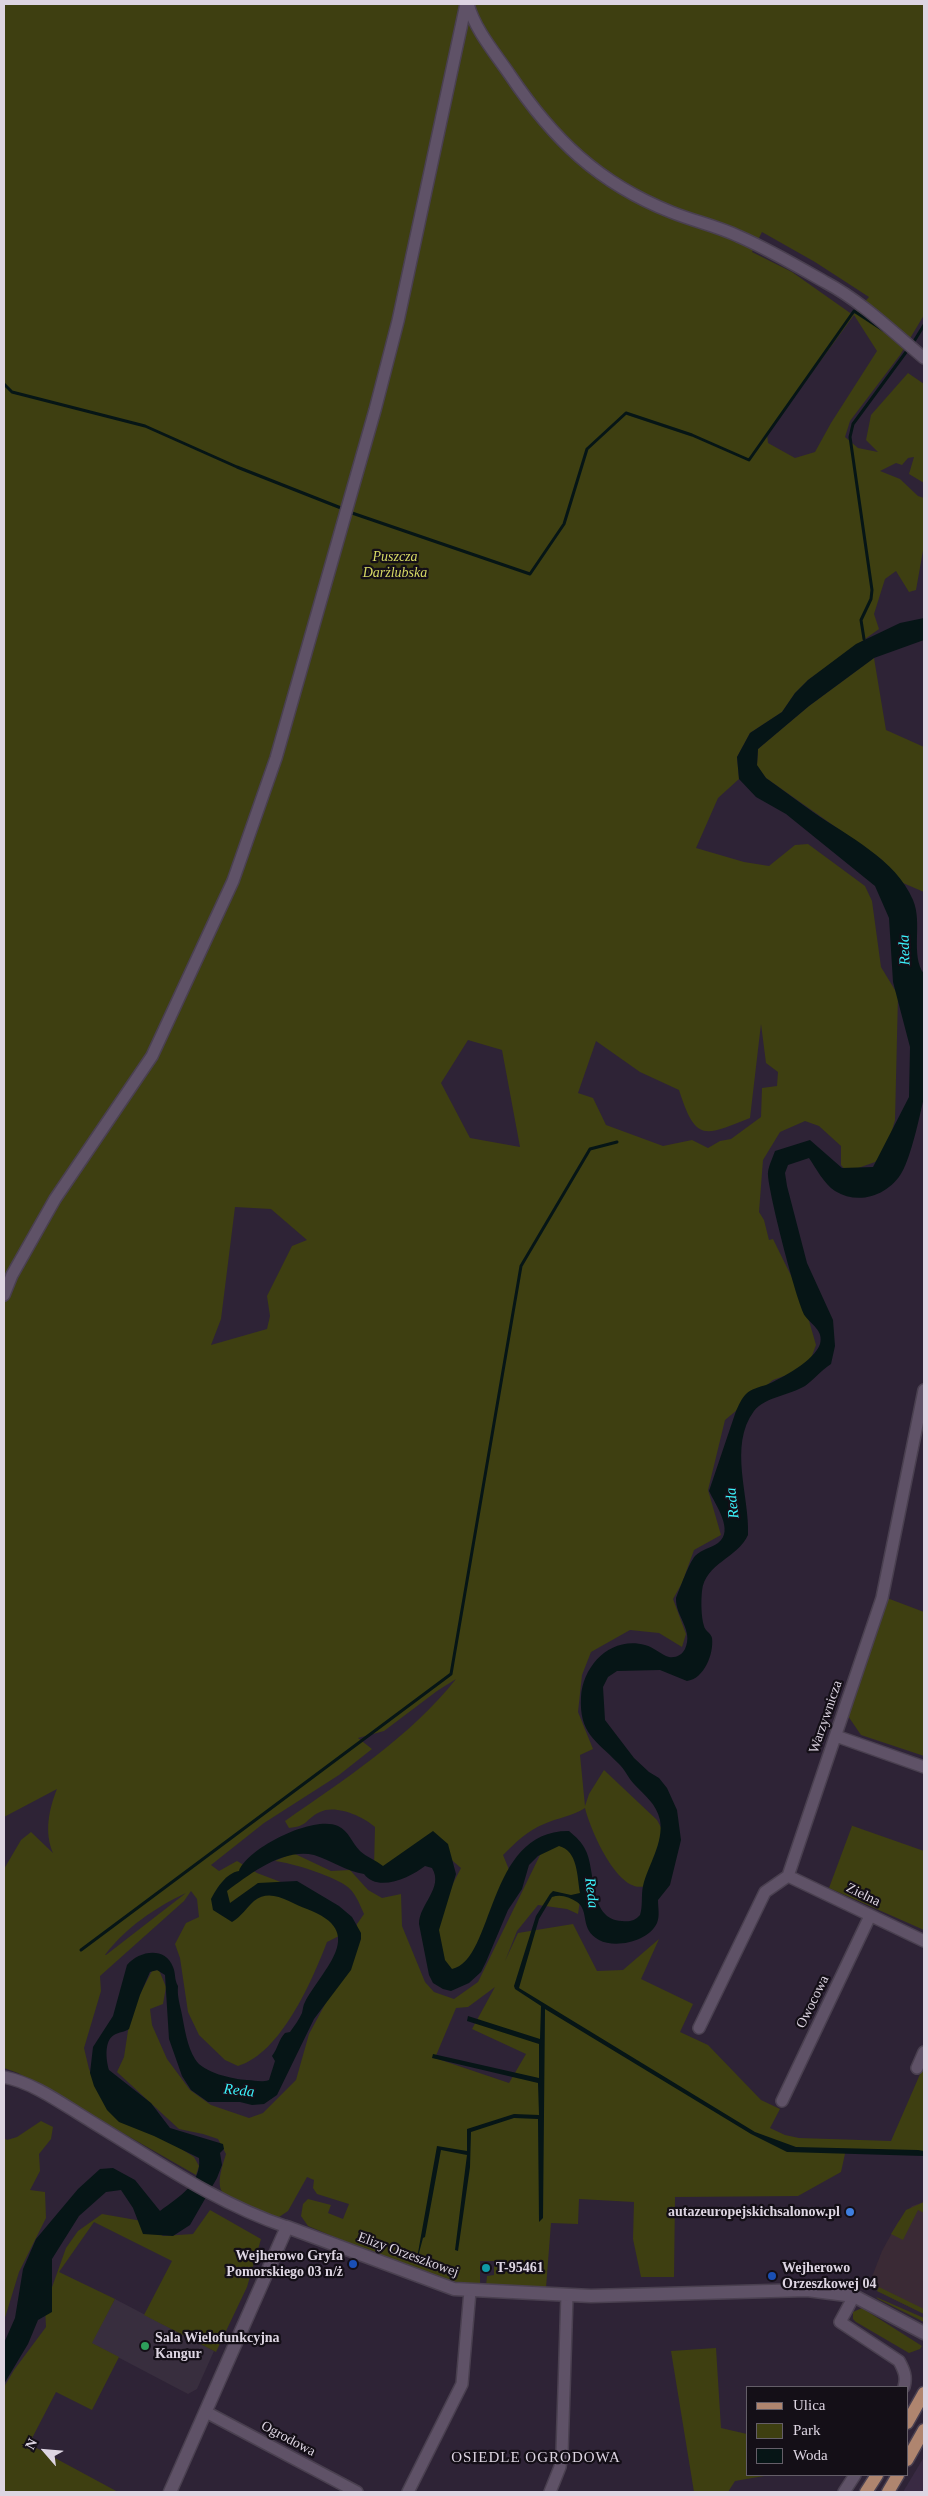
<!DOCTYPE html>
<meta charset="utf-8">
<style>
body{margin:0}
#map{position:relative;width:928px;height:2496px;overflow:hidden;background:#2e2336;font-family:Georgia,serif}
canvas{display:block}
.frame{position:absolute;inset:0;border:5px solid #ddd5e2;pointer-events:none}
.legend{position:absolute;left:746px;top:2386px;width:162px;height:90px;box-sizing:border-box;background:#140f17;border:1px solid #645e68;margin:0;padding:6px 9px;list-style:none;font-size:15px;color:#ddd5e2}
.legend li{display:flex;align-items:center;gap:10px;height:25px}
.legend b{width:25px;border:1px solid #645e68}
.north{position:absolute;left:20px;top:2426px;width:50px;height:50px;-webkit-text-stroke:4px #140f17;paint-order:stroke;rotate:297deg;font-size:14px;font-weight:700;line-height:20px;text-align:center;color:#ddd5e2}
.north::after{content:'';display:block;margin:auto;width:18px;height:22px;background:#ddd5e2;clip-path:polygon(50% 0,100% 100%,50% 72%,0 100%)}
</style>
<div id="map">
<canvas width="928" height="2496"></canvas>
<div class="frame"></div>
<ul class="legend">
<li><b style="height:6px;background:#af856f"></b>Ulica</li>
<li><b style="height:14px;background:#3e3f11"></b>Park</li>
<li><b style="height:14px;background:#061516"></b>Woda</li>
</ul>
<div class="north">N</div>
</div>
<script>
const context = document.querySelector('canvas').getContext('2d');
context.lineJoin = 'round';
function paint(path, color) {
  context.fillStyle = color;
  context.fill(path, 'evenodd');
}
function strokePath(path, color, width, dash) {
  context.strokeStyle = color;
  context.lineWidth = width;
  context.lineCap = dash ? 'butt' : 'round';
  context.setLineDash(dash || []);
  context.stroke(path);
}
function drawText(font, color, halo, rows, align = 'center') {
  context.font = font + ' Georgia,serif';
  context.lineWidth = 4.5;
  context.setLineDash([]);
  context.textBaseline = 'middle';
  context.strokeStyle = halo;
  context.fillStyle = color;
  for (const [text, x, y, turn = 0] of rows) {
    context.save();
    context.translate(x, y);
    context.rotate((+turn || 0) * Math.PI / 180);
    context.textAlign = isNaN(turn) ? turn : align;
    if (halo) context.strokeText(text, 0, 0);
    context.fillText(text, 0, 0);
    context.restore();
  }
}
paint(new Path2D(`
 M924 2202V2314L877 2291 879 2287 870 2282 882 2251 898 2222 912 2206Z`), '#3a2a35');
paint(new Path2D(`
 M924 2457V2492H903Z`), '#392a43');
paint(new Path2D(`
 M115 2299 214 2351 197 2389 188 2394 91 2343Z`), '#382e3e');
paint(new Path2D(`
 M4 4H924V315L900 355 850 421 845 437 858 448 878 452 866 440 871 415 908 373 924 384V483L909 474 914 457 908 458 902 465 896 463 880 471 900 479 918 496 924 498V545L916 590 909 592 896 571 885 579 874 614 879 629 808 680 795 693 782 712 750 733 737 757 739 779 718 798 696 848 744 862 769 866 795 845 808 844 865 886 872 901 881 967 898 995 895 1120 886 1151 875 1162 847 1172 841 1165V1146L819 1126 805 1121 780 1132 763 1160 759 1212 764 1220 769 1240 773 1239 803 1300 816 1345 810 1361 795 1372 773 1380 725 1420 708 1490 721 1535 694 1550 682 1583 673 1599 686 1634 682 1647 659 1633 630 1630 591 1652 582 1675 578 1712 593 1749 580 1755 585 1806 589 1794 604 1770 657 1820 664 1833 645 1886C618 1895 590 1829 585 1808 573 1816 557 1818 544 1824 527 1831 516 1842 503 1855L510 1872 463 1975 442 1973 424 1940 461 1868 447 1856 395 1875 374 1867 375 1827C363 1816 335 1804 320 1812 305 1819 309 1826 289 1828L285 1821C345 1779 410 1737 456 1679L437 1691 384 1731 358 1738 372 1749 339 1775 264 1823 211 1865 219 1871 237 1861 257 1873 286 1884 344 1920 339 1936 327 1942C312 1981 281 2053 238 2066L225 2060 199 2035 188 2012 180 1958 175 1944 186 1923 199 1917 197 1899 191 1891 184 1901 100 1976 101 1991 84 2048 89 2069 100 2094 142 2124 194 2157 199 2166 196 2175 18 2073 4 2068V1869L21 1840 31 1832 53 1853C44 1832 49 1809 57 1789L4 1817ZM762 232 815 262 869 297 853 315 792 272 752 252ZM854 315 877 351 831 423 815 452 795 458 768 443 767 434ZM761 1024 766 1063 778 1072 777 1086 762 1088 761 1117 731 1139 720 1141 708 1148 692 1140 663 1146 606 1125 593 1098 578 1093 596 1041 640 1072 679 1090C696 1143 704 1136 750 1118ZM468 1040 502 1050 520 1147 470 1138 441 1083ZM235 1207 271 1209 307 1240 292 1246 267 1296 270 1316 267 1329 211 1345 221 1319ZM186 1893 106 1955H105C125 1928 156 1907 186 1893Z
 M874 658 886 730 924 747V892L903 883 881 859 766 778 757 766 758 749 809 706Z
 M887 1598 924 1612V1756L861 1735 846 1713Z
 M850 1825 924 1851V1930L829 1888 852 1826Z
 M569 1839 582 1887 578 1914 567 1909 538 1905 517 1931 505 1961 518 1933 573 1924 597 1971 623 1970 659 1939 641 1979 693 2004 680 2032 708 2045 761 2100 780 2109 770 2128 785 2135 799 2138 891 2141 924 2065V2151L846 2149 841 2172 798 2196 675 2197 674 2277H641L633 2239 634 2202 579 2199 578 2224 551 2223 546 2288 486 2286 487 2276 494 2275V2261H480V2285L450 2282 402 2265 308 2226 301 2216 303 2204 308 2199 331 2205 328 2213 343 2219 349 2204 317 2194 313 2188 314 2180 307 2177 288 2211 279 2217C267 2215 226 2200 221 2190 217 2180 223 2164 226 2154L218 2139 203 2134 179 2129 117 2072 124 2057 131 2011 152 1971 159 1970 166 1987 163 2004 150 2009 152 2025 167 2059 190 2090 211 2105 249 2118 263 2113 296 2080 309 2034 350 1958 357 1924 364 1914C359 1903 355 1891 345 1885 330 1875 292 1863 275 1861L293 1853 331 1871 350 1870 368 1890 382 1898 401 1894 402 1926 425 1982 434 1992 454 1999 478 1982 541 1853ZM495 1987 472 2029 526 2054 509 2083 435 2058 456 2008 468 2007Z
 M41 2121 53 2127 51 2139 39 2154 40 2171 30 2190 45 2192 46 2218 19 2272 4 2321V2138L7 2140 17 2137Z
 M924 2202V2213L918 2210 903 2240 891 2234 906 2210Z
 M210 2210 261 2239 247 2287 216 2352 144 2315 172 2261 94 2222 59 2272 115 2299 92 2343 119 2357 92 2410 56 2392 29 2444 118 2492H4V2387L14 2370 46 2327 45 2307 66 2248 78 2231 102 2214 142 2221 163 2236 193 2234Z
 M879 2287 924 2309V2314L877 2291Z
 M876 2297 924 2318V2322L878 2299Z
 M862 2308 922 2346 920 2349 909 2353 856 2322 853 2319V2312Z
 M716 2348 721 2428 747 2434V2475H770L735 2481 728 2492H694L671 2351Z`), '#3e3f11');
paint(new Path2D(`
 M924 618V640L874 658 809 706 758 749 757 765 766 778C782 789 797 801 813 812 847 836 896 859 913 900 923 923 910 955 924 974V1097C920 1115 911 1157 902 1172 889 1195 859 1206 835 1191 824 1184 816 1168 809 1158L788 1165 785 1173 787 1186 807 1263 833 1320 835 1346 831 1364C820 1371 815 1379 805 1386 790 1395 765 1397 754 1411 728 1446 750 1497 748 1535 738 1558 705 1563 702 1591 701 1600 701 1617 704 1626 705 1631 711 1633 712 1638 714 1654 704 1679 687 1681L660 1670 617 1671 608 1677 603 1687 605 1720 634 1758 649 1772 659 1778 667 1788 677 1810 681 1840 670 1885 658 1900C658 1908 660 1916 657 1923 649 1941 616 1949 599 1940 579 1929 590 1911 577 1902 569 1897 561 1894 552 1897L539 1919 519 1988 755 2132 796 2147 918 2150 924 2151V2156L787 2152 751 2134 545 2009 543 2218 539 2222 538 2119 514 2118 471 2132 470 2167 458 2251 455 2250 467 2155 441 2150 425 2237 423 2238 416 2264 437 2146 467 2151V2129L514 2114 539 2115 538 2083 432 2058 433 2054 539 2078V2044L467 2021 468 2016 540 2039 541 2006 515 1989 514 1986 536 1916 550 1894 553 1891 571 1895 580 1893C577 1876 578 1851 559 1846L538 1856 529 1865 522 1889 508 1910 486 1962 481 1972 469 1983 451 1991 443 1989 433 1983 429 1975 419 1924C419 1904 444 1888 432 1868L425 1866C411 1877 378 1893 364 1874 345 1871 331 1860 314 1855 283 1848 250 1874 227 1891L230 1903 258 1883 297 1881 339 1906 352 1917 361 1933V1939L351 1970 314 2019 277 2095 264 2104 252 2105 240 2102H208L191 2090 182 2076 169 2039 165 1975 157 1970 150 1972 140 1995 129 2029C125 2032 119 2032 114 2035 104 2041 106 2060 109 2070L151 2103 170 2128 223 2144 224 2149 220 2153 222 2165 217 2178 190 2225 173 2236 143 2234 133 2208 121 2190 106 2192 79 2216 52 2259V2312L38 2320 28 2344 4 2384V2343L15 2318 23 2269 36 2239 78 2189 100 2169 113 2168 135 2180 160 2211C179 2197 202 2183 199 2158L154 2136 119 2122 107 2110 94 2086 90 2073 93 2047 113 2016 127 1965C139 1951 165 1946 173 1967 176 1974 174 1979 178 1986 177 1997 180 2004 182 2015 185 2030 187 2046 195 2059 203 2073 233 2079 247 2080 256 2080 260 2083 269 2080L275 2061 272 2056C278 2048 279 2039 285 2033L290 2032C294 2026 299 2020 302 2013 303 2009 303 2005 305 2002 324 1967 368 1932 307 1909 290 1903 271 1887 254 1901 246 1908 242 1916 232 1922L213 1910 211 1899C217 1888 226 1873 239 1871 247 1849 312 1815 338 1826 349 1831 352 1843 360 1851 366 1857 376 1860 383 1866L433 1831 448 1844 456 1874 439 1930 445 1960 452 1969C495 1960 486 1830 569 1831 576 1837 582 1842 586 1851 596 1872 589 1920 622 1921 629 1922 635 1921 640 1915 643 1906 641 1895 643 1886 648 1865 664 1843 660 1820 656 1803 645 1796 634 1784 628 1778 625 1769 618 1763 596 1740 579 1734 581 1697 583 1665 611 1636 645 1645 654 1647 661 1655 669 1657 676 1658 682 1655 685 1649 694 1630 675 1616 676 1598 680 1588 689 1563 695 1556 702 1549 711 1548 718 1543 735 1531 715 1504 709 1491L736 1411C739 1405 741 1399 746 1394 751 1389 759 1387 766 1385 781 1379 815 1360 820 1344 824 1331 811 1324 805 1316 797 1304 766 1184 768 1172 769 1165 773 1157 775 1151L810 1140 842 1168 873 1167 909 1097 910 1047 893 982 889 918 875 886 786 814 756 797 739 779 737 757 750 733 782 712 795 693 808 680 856 644 900 623Z`), '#061516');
strokePath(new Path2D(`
 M913 343 924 325
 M4 384 12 392 145 426 237 467 341 508
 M352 513 530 574 564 524 587 449 626 413 692 435 749 460 854 311 883 330
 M864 639 861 620 871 599 872 590 850 437 853 424 909 348
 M81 1950 451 1674 521 1266 590 1149 617 1142`), '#061516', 3);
const minor = new Path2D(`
 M468 4C475 30 495 53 510 75 553 139 598 183 671 212 693 221 717 226 738 236 768 249 797 266 825 282 861 301 893 332 924 358
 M4 1295 12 1275 55 1199 152 1056 233 881 276 758 375 410 398 321 466 4
 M836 1736 924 1767
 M788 1876 924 1941
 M699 2028 765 1892 788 1876 882 1598 924 1390
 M917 2068 924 2052
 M4 2077C35 2083 65 2106 92 2122 155 2160 217 2204 287 2227
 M782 2101 870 1916
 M854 2296 840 2322 899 2361C904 2370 907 2377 904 2387
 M206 2412 357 2492
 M408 2492 462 2384 470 2291
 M550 2492 560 2467 562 2453 567 2295
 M844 2492 855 2475`);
const tertiary = new Path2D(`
 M170 2492 287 2227 454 2289 591 2296 807 2290 854 2296 924 2333`);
const primary = new Path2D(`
 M907 2423 924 2393
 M907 2460 924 2430
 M866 2492 877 2475
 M888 2492 898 2475`);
strokePath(minor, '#4a4050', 14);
strokePath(tertiary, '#4a4050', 15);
strokePath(primary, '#4a4050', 15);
strokePath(minor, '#5f5267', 11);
strokePath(tertiary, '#5f5267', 12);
strokePath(primary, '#af856f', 12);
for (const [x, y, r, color] of [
 [850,2212,5,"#3f7fe0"],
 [353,2264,5,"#1a4fb4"],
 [486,2268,5,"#0f9aa8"],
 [772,2276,5,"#1a4fb4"],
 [145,2346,5,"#2e9e5b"]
]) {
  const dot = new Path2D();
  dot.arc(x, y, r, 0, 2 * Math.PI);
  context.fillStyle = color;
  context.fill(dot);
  strokePath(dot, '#140f17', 2);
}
drawText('italic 14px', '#d5d864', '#140f17', [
 ["Puszcza",395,557],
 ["Darżlubska",395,573]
]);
drawText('14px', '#ddd5e2', '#140f17', [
 ["Warzywnicza",826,1717,-71],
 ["Zielna",863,1895,26],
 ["Owocowa",813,2002,-64],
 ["Elizy Orzeszkowej",408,2255,20],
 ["Ogrodowa",288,2439,28]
]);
drawText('bold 14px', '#ddd5e2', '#140f17', [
 ["autazeuropejskichsalonow.pl",840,2212,"right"],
 ["Wejherowo Gryfa",343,2256,"right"],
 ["Pomorskiego 03 n/ż",343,2272,"right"],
 ["T-95461",496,2268],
 ["Wejherowo",782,2268],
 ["Orzeszkowej 04",782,2284],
 ["Sala Wielofunkcyjna",155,2338],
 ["Kangur",155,2354]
], 'left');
drawText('italic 15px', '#3cf3fc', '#140f17', [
 ["Reda",905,950,-92],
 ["Reda",733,1503,-96],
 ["Reda",591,1893,83],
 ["Reda",239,2091,6]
]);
context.letterSpacing = '1px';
drawText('15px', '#ddd5e2', '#140f17', [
 ["OSIEDLE OGRODOWA",536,2458]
]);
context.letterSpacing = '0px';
</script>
